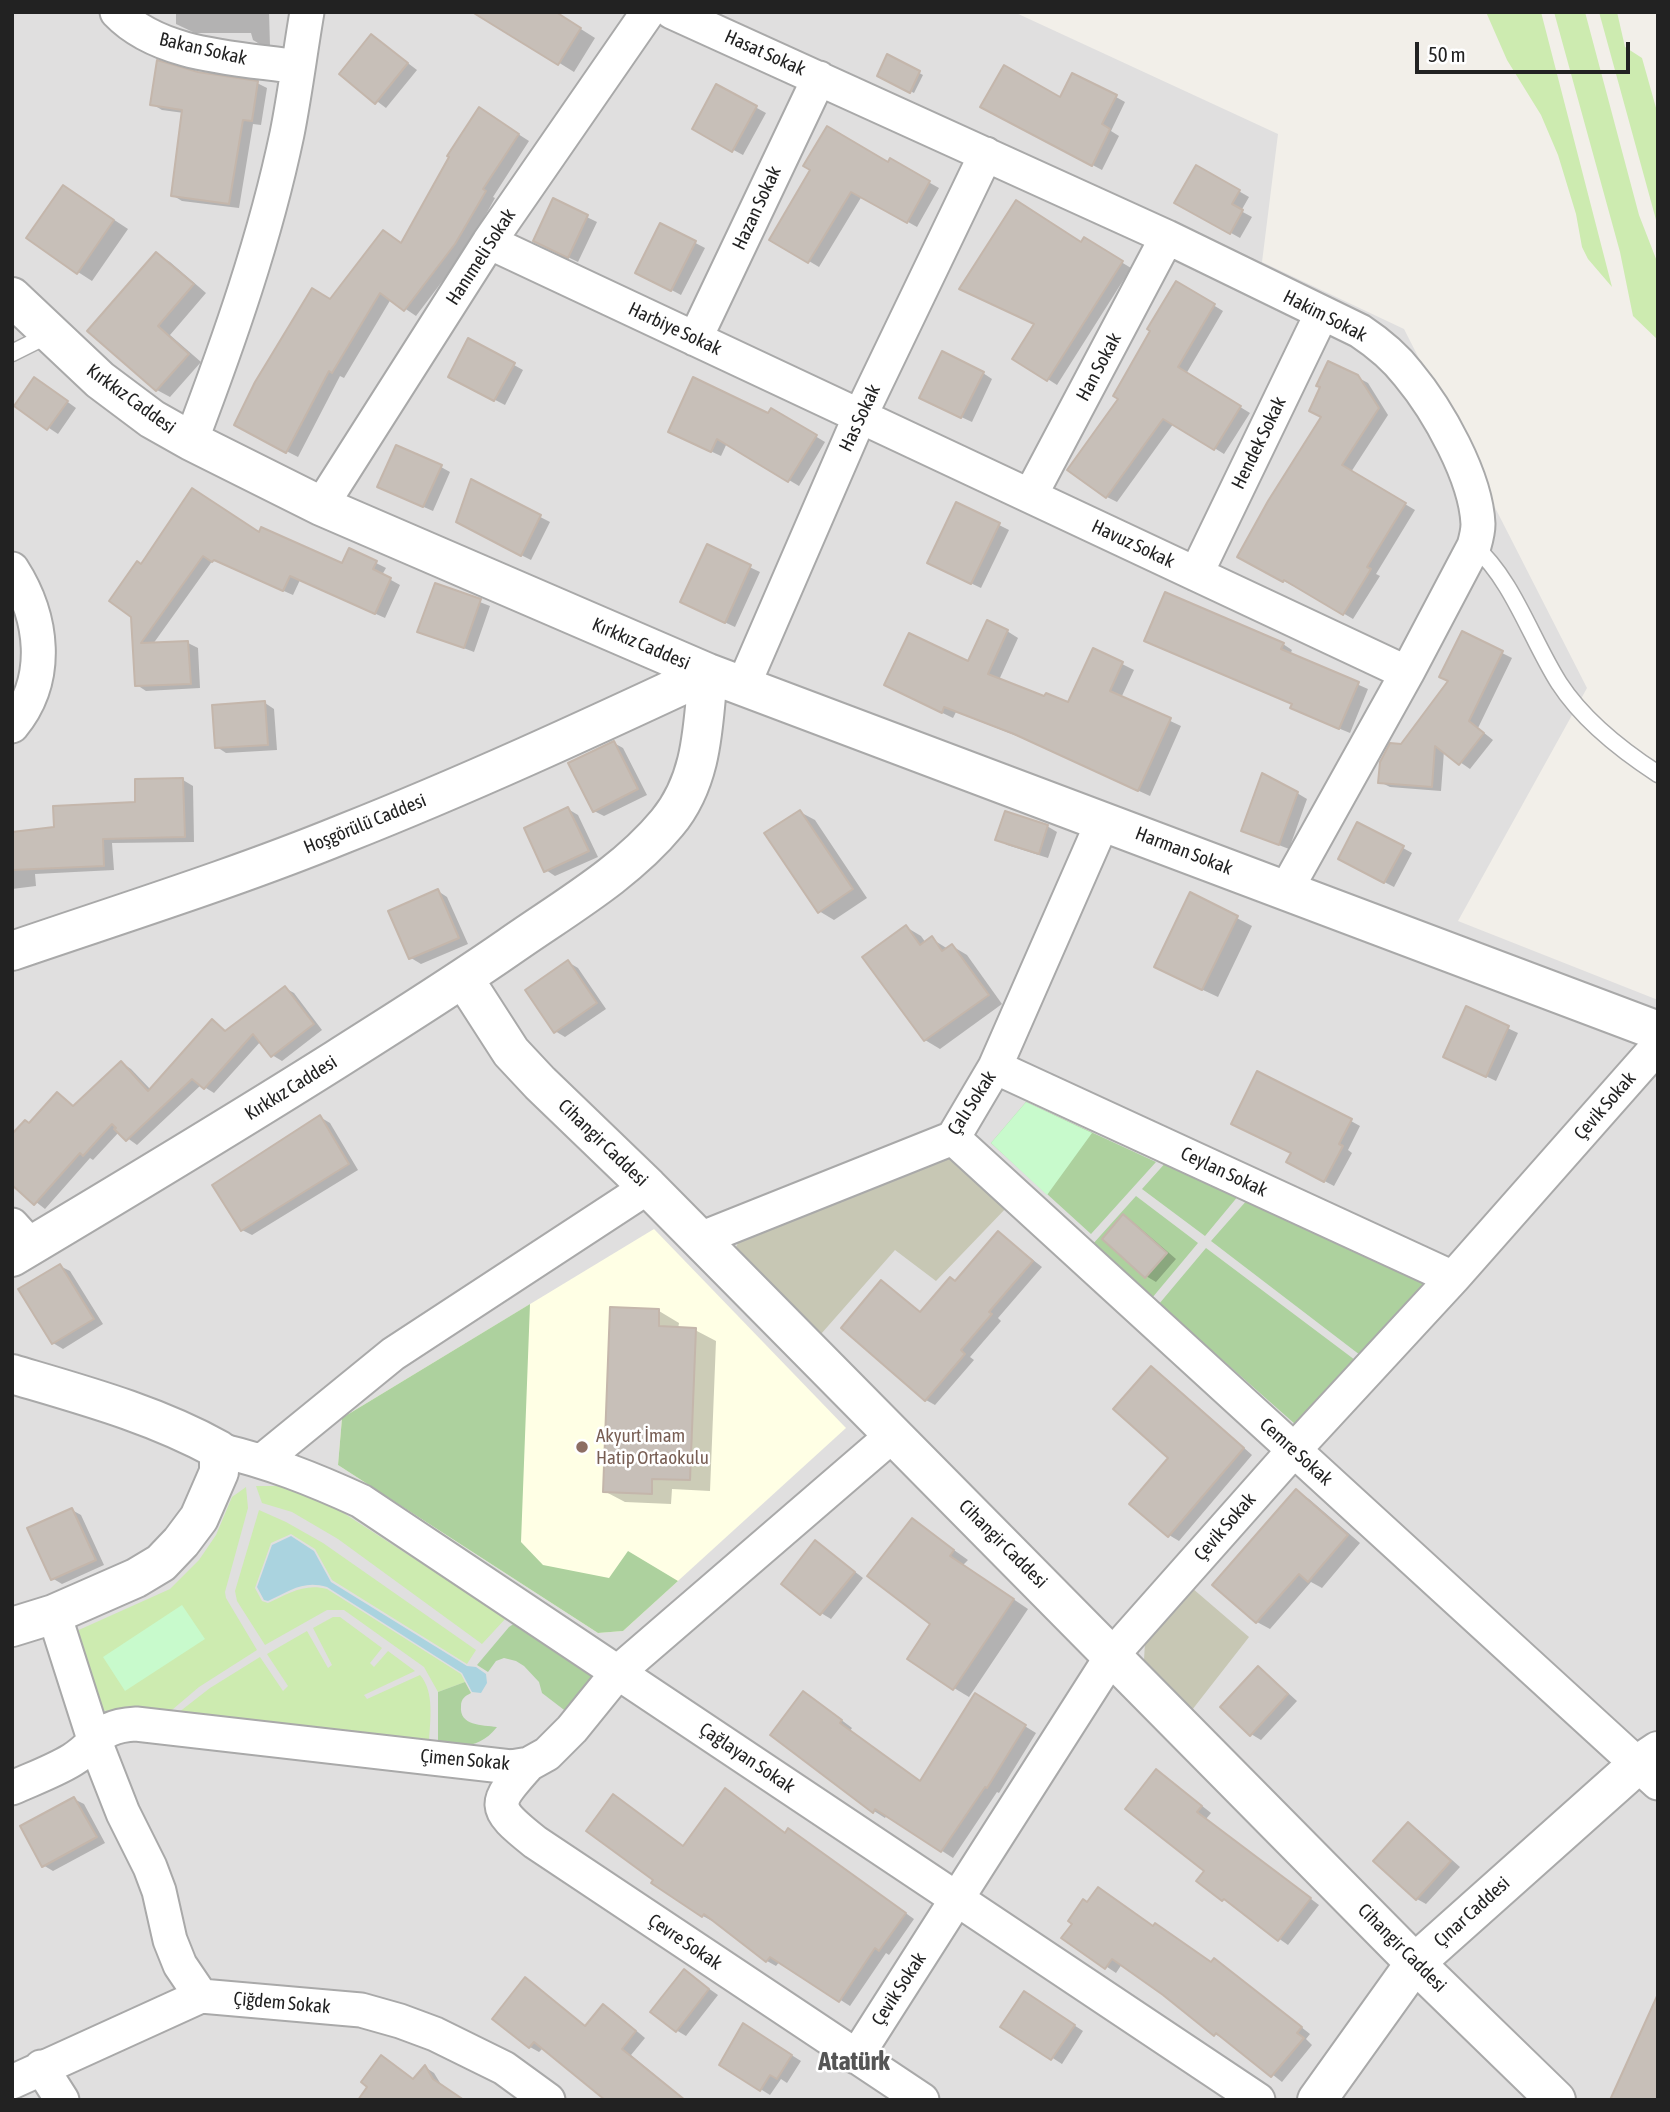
<!DOCTYPE html>
<meta charset="utf-8">
<style>
body{margin:0}
#map{position:relative;width:1670px;height:2112px;overflow:hidden;background:#f2efe9;font-family:"Asap Condensed",sans-serif}
canvas{display:block}
.frame{position:absolute;inset:0;border:14px solid #222;pointer-events:none}
.scale{position:absolute;left:1415px;top:42px;width:215px;height:32px;box-sizing:border-box;border:4px solid #222;border-top:0;padding-left:9px;font-size:21px;line-height:24px;white-space:nowrap;color:#222;-webkit-text-stroke:5px #fff;paint-order:stroke}
</style>
<div id="map">
<canvas width="1670" height="2112"></canvas>
<div class="frame"></div>
<div class="scale">50 m</div>
</div>
<script>
const context = document.querySelector('canvas').getContext('2d');
context.lineJoin = 'round';
function paint(path, color) {
  context.fillStyle = color;
  context.fill(path, 'evenodd');
}
function strokePath(path, color, width, dash) {
  context.strokeStyle = color;
  context.lineWidth = width;
  context.lineCap = dash ? 'butt' : 'round';
  context.setLineDash(dash || []);
  context.stroke(path);
}
function drawText(font, color, halo, rows, align = 'center') {
  context.font = font + ' "Asap Condensed",sans-serif';
  context.lineWidth = 5;
  context.setLineDash([]);
  context.textBaseline = 'middle';
  context.strokeStyle = halo;
  context.fillStyle = color;
  for (const [text, x, y, turn = 0] of rows) {
    context.save();
    context.translate(x, y);
    context.rotate((+turn || 0) * Math.PI / 180);
    context.textAlign = isNaN(turn) ? turn : align;
    if (halo) context.strokeText(text, 0, 0);
    context.fillText(text, 0, 0);
    context.restore();
  }
}
paint(new Path2D(`
 M12 12H1014L1278 134 1262 262 1404 329 1587 688 1458 921 1658 1000V2100H12Z`), '#e0dfdf');
paint(new Path2D(`
 M654 1229 846 1428 623 1631 598 1633 338 1465 342 1418Z`), '#ffffe5');
paint(new Path2D(`
 M946 1154 1008 1206 936 1281 895 1250 821 1334 735 1249 739 1241Z
 M1192 1588 1249 1637 1192 1710 1144 1660 1145 1642Z`), '#c7c7b4');
paint(new Path2D(`
 M1486 12H1541L1612 287 1588 259 1582 247 1576 214 1558 155 1541 115 1507 60Z
 M1554 12H1585L1639 215 1658 264V340L1633 316 1620 252Z
 M1599 12H1617L1625 47 1642 58 1658 115V227Z
 M256 1486H281L328 1503 506 1618 482 1644 338 1539 292 1512 262 1503Z
 M246 1487 248 1508 225 1592 226 1598 257 1650 199 1687 166 1715 96 1710 72 1633 170 1589 199 1560 216 1535 232 1497Z
 M259 1510 286 1522 323 1543 476 1650 467 1664 332 1580 315 1549 291 1534 271 1543 255 1588 262 1601 268 1603C288 1594 304 1583 327 1589L461 1674 465 1682 438 1692 424 1667 344 1610H327L265 1645 237 1601 235 1591Z
 M333 1617H340L382 1648 370 1663 374 1667 388 1651 415 1671 364 1695 367 1699 420 1675C435 1692 430 1721 429 1742L174 1716 210 1688 260 1657 283 1691 288 1686 267 1654 307 1631 328 1668 332 1665 313 1628Z`), '#cdebb0');
paint(new Path2D(`
 M1026 1102 1156 1162 1091 1234 991 1143Z
 M1168 1160 1239 1195 1205 1236 1142 1189Z
 M1136 1196 1198 1243 1152 1298 1092 1245Z
 M1248 1199 1425 1284 1360 1355 1211 1241Z
 M1206 1248 1355 1360 1295 1424 1159 1304Z
 M530 1304 521 1542 543 1565 609 1578 628 1551 678 1581 623 1631 598 1633 338 1465 342 1418Z
 M518 1621 596 1675 572 1716 542 1693 539 1682 524 1666 516 1661 504 1658 496 1661 488 1672 477 1665 509 1627Z
 M465 1682 471 1693C465 1696 461 1699 461 1706 459 1726 482 1725 497 1727 480 1748 463 1748 438 1742V1692Z`), '#add19e');
paint(new Path2D(`
 M1026 1102 1092 1133 1047 1195 991 1143Z
 M182 1605 205 1639 125 1691 103 1657Z`), '#c8facc');
paint(new Path2D(`
 M291 1536 314 1551 331 1582 467 1666 476 1667 486 1674 487 1683 481 1693 472 1692 462 1673 327 1587C303 1580 290 1591 268 1601L264 1600 257 1587 272 1545Z`), '#aad3df');
paint(new Path2D(`
 M176 12H269L270 46H263L253 40 251 33H195L176 24Z
 M554 12 595 38 574 72 537 49Z
 M372 36 417 70 386 108 341 74Z
 M888 57 923 75 914 93 879 75Z
 M198 74 257 83 267 88 261 125 253 124 239 208 182 201 172 195 184 113 162 110 152 104Z
 M717 86 766 113 743 155 694 129Z
 M1116 97 1125 102 1111 131 1119 136 1102 170 992 112 1061 99Z
 M490 116 529 141 493 197 495 198 466 250 416 316 391 299 344 378 340 376 298 457 247 431 331 301 402 244Z
 M891 161 939 188 917 227 862 196 819 267 772 239 889 164Z
 M1197 167 1249 197 1241 211 1252 217 1240 238 1176 202Z
 M78 196 128 229 92 281 78 272Z
 M554 201 597 222 578 262 545 246Z
 M661 225 705 248 681 295 647 277Z
 M1085 240 1131 268 1057 385 1015 358Z
 M157 255 170 262 206 293 170 335 201 362 170 397 157 390Z
 M1177 283 1223 311 1186 374 1250 413 1224 454 1174 423 1117 502 1107 497 1121 398Z
 M469 340 523 370 505 405 460 382Z
 M983 373 992 379 972 422 931 403Z
 M1357 377 1368 383 1388 415 1351 472 1415 510 1376 574 1380 576 1353 619 1294 584 1293 586 1240 556 1323 417Z
 M44 385 76 408 58 434 16 406Z
 M772 410 825 442 799 486 727 443 721 456 680 437 769 415Z
 M441 467 450 472 433 511 389 492Z
 M472 482 550 522 531 560 485 537Z
 M999 525 1009 530 981 588 939 568Z
 M260 534 343 565 350 550 386 568 382 575 400 585 385 618 300 580 293 595 213 560 153 644 188 643 198 648 200 688 146 691 137 685 142 566Z
 M707 547 760 572 735 627 692 607Z
 M436 585 490 606 474 652 419 631Z
 M1007 631 1018 638 999 680 1045 699 1069 705 1094 650 1134 670 1121 698 1181 726 1150 796 1027 740 956 712 953 718 897 691 969 664Z
 M1462 633 1512 658 1478 728 1493 740 1470 769 1444 751 1441 791 1390 787 1380 782 1401 746 1451 681Z
 M1283 644 1292 650 1290 655 1368 689 1350 733 1302 713 1294 705 1156 646Z
 M265 703 274 709 277 750 226 753 217 747Z
 M614 743 623 748 647 795 604 816 594 811Z
 M183 780 193 786 194 842 112 843 114 870 35 874 36 886 12 889V833L56 828 137 804Z
 M1297 793 1307 799 1289 849 1243 831Z
 M568 809 578 815 598 857 555 876 546 870Z
 M800 812 815 820 867 898 834 920 819 911Z
 M1047 826 1057 832 1048 858 1007 845 997 839Z
 M1403 848 1412 853 1394 887 1349 864Z
 M438 891 447 897 468 944 421 964 411 958Z
 M1191 894 1252 926 1218 997 1171 975Z
 M906 927 921 936 926 943 932 939 948 949 952 946 967 955 1002 1004 940 1049 925 1040Z
 M568 962 578 968 606 1009 565 1037 555 1031Z
 M285 988 294 993 322 1030 282 1061 272 1055 261 1041 214 1093 201 1085 137 1145 119 1132 93 1160 90 1158 45 1209 12 1183 30 1124 57 1094 75 1107 122 1063 131 1069 151 1090 212 1021 227 1032Z
 M1467 1009 1518 1033 1496 1081 1455 1061Z
 M320 1117 330 1123 358 1170 252 1235 242 1230Z
 M1351 1121 1360 1126 1348 1150 1352 1153 1334 1186 1288 1162Z
 M1124 1216 1133 1222 1176 1259 1156 1282 1146 1276Z
 M999 1233 1042 1267 998 1318 1001 1321 970 1357 974 1360 935 1405 926 1400 881 1282 921 1313 956 1283Z
 M60 1266 70 1271 103 1324 63 1349 53 1343Z
 M659 1311 679 1323 678 1329 695 1330 716 1341 710 1491 672 1489 671 1504 625 1502 604 1491Z
 M1152 1368 1161 1374 1252 1455 1179 1541 1169 1535 1171 1458Z
 M1297 1492 1309 1499 1360 1543 1322 1588 1311 1582 1270 1629 1257 1622 1215 1585Z
 M72 1510 81 1515 104 1565 62 1584 52 1578Z
 M912 1520 968 1560 963 1565 1028 1609 969 1697 954 1688 933 1624Z
 M825 1548 863 1578 831 1619 821 1613Z
 M1258 1668 1267 1674 1297 1701 1261 1740 1251 1734Z
 M815 1700 852 1728 850 1731 920 1781 986 1702 1036 1733 999 1793 997 1792 953 1858 887 1815 885 1818 874 1811Z
 M1166 1777 1211 1813 1206 1819 1319 1905 1288 1945 1223 1899 1206 1871Z
 M614 1796 684 1847 786 1834 798 1836 914 1919 889 1955 886 1953 850 2006 780 1961 776 1966 767 1961 713 1920 712 1921 703 1916 653 1883 655 1880Z
 M74 1799 84 1804 105 1843 53 1871 43 1865Z
 M1409 1824 1418 1830 1460 1867 1426 1904 1417 1899Z
 M1154 1927 1212 1963 1224 1966 1310 2034 1306 2039 1312 2045 1282 2082 1226 2038 1225 2040 1215 2034 1165 1994 1122 1964 1116 1973 1064 1938Z
 M684 1971 718 1995 686 2036 676 2030Z
 M526 1980 587 2027 604 2006 613 2011 645 2038 631 2055 685 2100H610L544 2047 539 2052 530 2047Z
 M1034 1999 1083 2031 1062 2064 1003 2026Z
 M753 2031 801 2061 787 2083 781 2079 770 2095 722 2065Z
 M425 2067 434 2073 442 2086 414 2080Z`), '#0003');
const building = new Path2D(`
 M472 12H556L581 28 558 65Z
 M371 34 408 63 375 104 339 74Z
 M887 54 920 71 910 93 877 76Z
 M157 60 198 72 258 81 252 121 243 120 229 204 171 196 182 110 150 105Z
 M1004 65 1060 97 1072 73 1117 95 1102 124 1110 129 1092 166 980 107Z
 M716 84 757 106 732 152 692 129Z
 M479 107 519 134 483 189 486 191 455 244 404 311 380 293 332 373 329 371 286 453 234 425 255 382 312 288 330 299 383 230 401 243 449 157 447 156Z
 M827 126 888 162 890 158 930 181 907 223 851 192 808 263 769 240 810 170 803 166Z
 M1196 165 1240 190 1232 204 1243 210 1230 234 1174 203Z
 M63 185 114 220 77 274 26 238Z
 M553 198 588 215 568 258 533 241Z
 M1016 200 1081 242 1084 237 1123 261 1047 381 1012 359 1034 324 959 289Z
 M660 223 696 241 671 291 635 273Z
 M156 252 194 284 158 326 189 354 156 391 87 331Z
 M1176 281 1215 304 1178 367 1241 406 1214 450 1163 419 1106 498 1067 470 1118 399 1113 396 1150 331 1147 329Z
 M468 338 515 363 494 401 448 377Z
 M942 351 984 372 961 418 919 398Z
 M1328 361 1358 375 1379 408 1342 465 1406 503 1367 567 1371 569 1343 615 1284 580 1283 582 1237 557 1268 501 1321 417 1309 411 1320 387 1316 386Z
 M34 377 68 401 47 430 14 406Z
 M693 377 768 413 771 408 817 435 788 482 717 439 711 452 668 432Z
 M396 445 442 465 423 507 377 487Z
 M471 479 541 515 521 556 456 522Z
 M192 488 259 532 261 527 342 563 349 548 377 561 373 569 391 578 375 614 290 576 283 591 214 560 212 562 203 556 141 643 188 641 191 684 135 686 131 617 109 601 137 561 141 564Z
 M956 502 1000 523 971 584 927 563Z
 M707 544 751 565 725 623 680 602Z
 M435 583 481 599 464 648 417 632Z
 M1165 592 1284 643 1281 649 1359 682 1339 729 1290 708 1292 704 1144 641Z
 M987 620 1008 630 988 674 1044 696 1046 693 1068 702 1093 648 1123 662 1110 691 1171 718 1138 791 1014 734 944 707 942 713 884 685 909 633 968 661Z
 M1462 631 1503 651 1469 721 1484 733 1459 765 1435 746 1432 787 1378 783 1380 762 1390 743 1401 744 1448 681 1439 677Z
 M265 701 268 745 215 748 212 705Z
 M614 741 638 789 593 812 568 763Z
 M1262 773 1298 792 1279 845 1241 831Z
 M183 778 185 837 103 839 104 866 12 870V832L54 827 53 806 135 802V779Z
 M568 807 589 851 544 872 524 828Z
 M800 810 853 889 818 913 764 833Z
 M1005 811 1048 825 1039 854 995 840Z
 M1357 822 1404 846 1384 883 1338 859Z
 M438 889 459 938 409 959 388 911Z
 M1190 892 1238 916 1202 990 1154 967Z
 M906 925 920 945 932 936 942 951 952 944 989 995 924 1041 862 957Z
 M568 960 597 1003 554 1033 525 990Z
 M285 986 314 1024 271 1057 253 1034 204 1089 192 1079 126 1141 114 1129 116 1128 112 1124 83 1156 80 1153 34 1205 12 1185V1134L25 1120 29 1123 57 1092 73 1106 121 1061 148 1091 212 1019 225 1031Z
 M1466 1006 1509 1026 1486 1077 1443 1057Z
 M1257 1071 1352 1119 1339 1144 1343 1146 1324 1182 1286 1162 1291 1153 1231 1124Z
 M320 1115 349 1164 241 1231 212 1185Z
 M1123 1214 1167 1253 1145 1278 1102 1239Z
 M998 1231 1033 1261 989 1312 992 1314 961 1350 965 1354 925 1401 841 1328 881 1280 920 1312 950 1277 955 1281Z
 M60 1264 94 1319 52 1344 18 1289Z
 M610 1307 659 1309V1326L696 1328 690 1480 652 1479V1494L603 1492Z
 M1151 1366 1244 1448 1168 1537 1129 1504 1168 1458 1113 1409Z
 M1296 1489 1348 1535 1308 1582 1299 1574 1256 1623 1212 1585Z
 M72 1508 96 1560 51 1580 27 1528Z
 M912 1518 954 1550 950 1556 1014 1599 953 1690 907 1659 930 1624 867 1576Z
 M815 1540 855 1572 820 1615 781 1584Z
 M1258 1666 1288 1694 1250 1736 1220 1707Z
 M803 1691 842 1720 840 1723 920 1781 975 1693 1026 1725 987 1788 985 1787 941 1852 875 1809 873 1813 770 1735Z
 M1156 1769 1202 1806 1197 1812 1311 1898 1278 1941 1224 1899 1222 1901 1196 1881 1204 1871 1125 1809Z
 M725 1788 785 1833 788 1828 906 1913 879 1951 875 1948 839 2002 770 1957 766 1962 704 1914 702 1917 651 1883 653 1880 586 1831 613 1794 683 1846Z
 M74 1797 97 1837 42 1867 20 1826Z
 M1408 1822 1451 1861 1416 1900 1373 1861Z
 M1098 1887 1153 1926 1155 1923 1211 1962 1214 1958 1302 2027 1297 2033 1304 2038 1271 2077 1216 2033 1214 2036 1163 1995 1112 1959 1105 1969 1061 1938 1072 1924 1068 1921 1083 1899 1087 1902Z
 M684 1969 709 1989 676 2032 650 2012Z
 M525 1977 585 2026 603 2004 636 2031 622 2049 685 2100H605L534 2042 529 2048 492 2019Z
 M1024 1991 1075 2025 1051 2060 1000 2027Z
 M1658 1994V2100H1610Z
 M743 2023 792 2055 777 2079 770 2075 760 2091 719 2065Z
 M381 2055 413 2079 425 2065 433 2079 464 2100H358L367 2087 361 2082Z`);
paint(building, '#c7bfb8');
strokePath(building, '#c4b6ab', 2);
const service = new Path2D(`
 M12 353 50 334
 M1474 546C1513 580 1531 639 1559 683 1583 720 1621 750 1658 774`);
const minor = new Path2D(`
 M117 12C160 57 239 58 298 67
 M672 12 1167 237 1360 331C1378 343 1395 357 1408 374 1438 410 1476 477 1478 524 1478 531 1476 539 1474 546L1407 673 1286 890
 M489 242 1407 673
 M695 339 819 78
 M191 441C229 341 265 239 287 134 295 94 300 53 307 12
 M1030 496 1167 237
 M321 506 489 242 648 12
 M12 569C43 617 51 679 12 726
 M1196 574 1322 313
 M743 686 860 416 986 154
 M995 1067 1453 1278
 M953 1138 1658 1783
 M12 1225 31 1246
 M700 1239 953 1138 995 1067 1103 821
 M219 1450C270 1462 313 1479 361 1501L1258 2100
 M263 1460 393 1354 648 1187
 M54 1614 94 1739 123 1813 150 1867 159 1891 170 1940 180 1965 201 1996
 M529 1764C493 1804 491 1807 535 1842L922 2100
 M12 1788C32 1779 54 1771 72 1760 100 1743 96 1726 136 1724L511 1767 529 1764 547 1754 572 1729 619 1671 894 1434
 M856 2057 1113 1654 1294 1450 1453 1278 1658 1046
 M41 2067 62 2100
 M12 2082 201 1996 361 2010 400 2021 435 2034 504 2068 548 2100`);
const tertiary = new Path2D(`
 M12 297 100 380 152 419 191 441 321 506 708 673 1658 1031
 M12 951C123 913 235 878 343 834 467 785 588 729 708 673
 M464 979 511 1052 540 1083 648 1187 1415 1963 1556 2100
 M12 1257C121 1192 229 1127 337 1059 395 1022 453 986 509 947 563 909 625 874 667 823 703 780 703 726 708 673
 M12 1374C83 1395 154 1414 219 1450V1472L199 1518 181 1542 161 1563 136 1578 54 1614 12 1627
 M1317 2100 1415 1963 1637 1765 1658 1751`);
strokePath(service, '#a9a9a9', 19);
strokePath(minor, '#a9a9a9', 37);
strokePath(tertiary, '#a9a9a9', 42);
strokePath(service, '#fff', 16);
strokePath(minor, '#fff', 33);
strokePath(tertiary, '#fff', 38);
for (const [x, y, r, color] of [
 [582,1447,7,"#8d6e63"]
]) {
  const dot = new Path2D();
  dot.arc(x, y, r, 0, 2 * Math.PI);
  context.fillStyle = color;
  context.fill(dot);
  strokePath(dot, '#fff', 2.5);
}
drawText('19px', '#222', '#fff', [
 ["Bakan Sokak",203,49,13],
 ["Hasat Sokak",765,53,24],
 ["Hazan Sokak",757,208,-65],
 ["Hanımeli Sokak",481,257,-57],
 ["Hakim Sokak",1325,316,27],
 ["Harbiye Sokak",675,329,25],
 ["Han Sokak",1099,367,-62],
 ["Kırkkız Caddesi",131,399,36],
 ["Has Sokak",860,418,-65],
 ["Hendek Sokak",1259,443,-64],
 ["Havuz Sokak",1133,544,25],
 ["Kırkkız Caddesi",641,644,23],
 ["Hoşgörülü Caddesi",365,824,-22],
 ["Harman Sokak",1184,851,21],
 ["Kırkkız Caddesi",291,1088,-32],
 ["Çalı Sokak",972,1103,-57],
 ["Çevik Sokak",1605,1106,-49],
 ["Cihangir Caddesi",603,1143,44],
 ["Ceylan Sokak",1224,1172,25],
 ["Cemre Sokak",1296,1452,42],
 ["Çevik Sokak",1225,1527,-49],
 ["Cihangir Caddesi",1003,1544,45],
 ["Çağlayan Sokak",747,1758,34],
 ["Çimen Sokak",465,1760,5],
 ["Çınar Caddesi",1472,1912,-42],
 ["Çevre Sokak",685,1942,34],
 ["Cihangir Caddesi",1402,1948,45],
 ["Çevik Sokak",899,1989,-57],
 ["Çiğdem Sokak",282,2003,5]
]);
drawText('19px', '#785e54', '#fff', [
 ["Akyurt İmam",596,1436],
 ["Hatip Ortaokulu",596,1458]
], 'left');
drawText('bold 26px', '#555', '#fff', [
 ["Atatürk",854,2062]
]);
</script>
